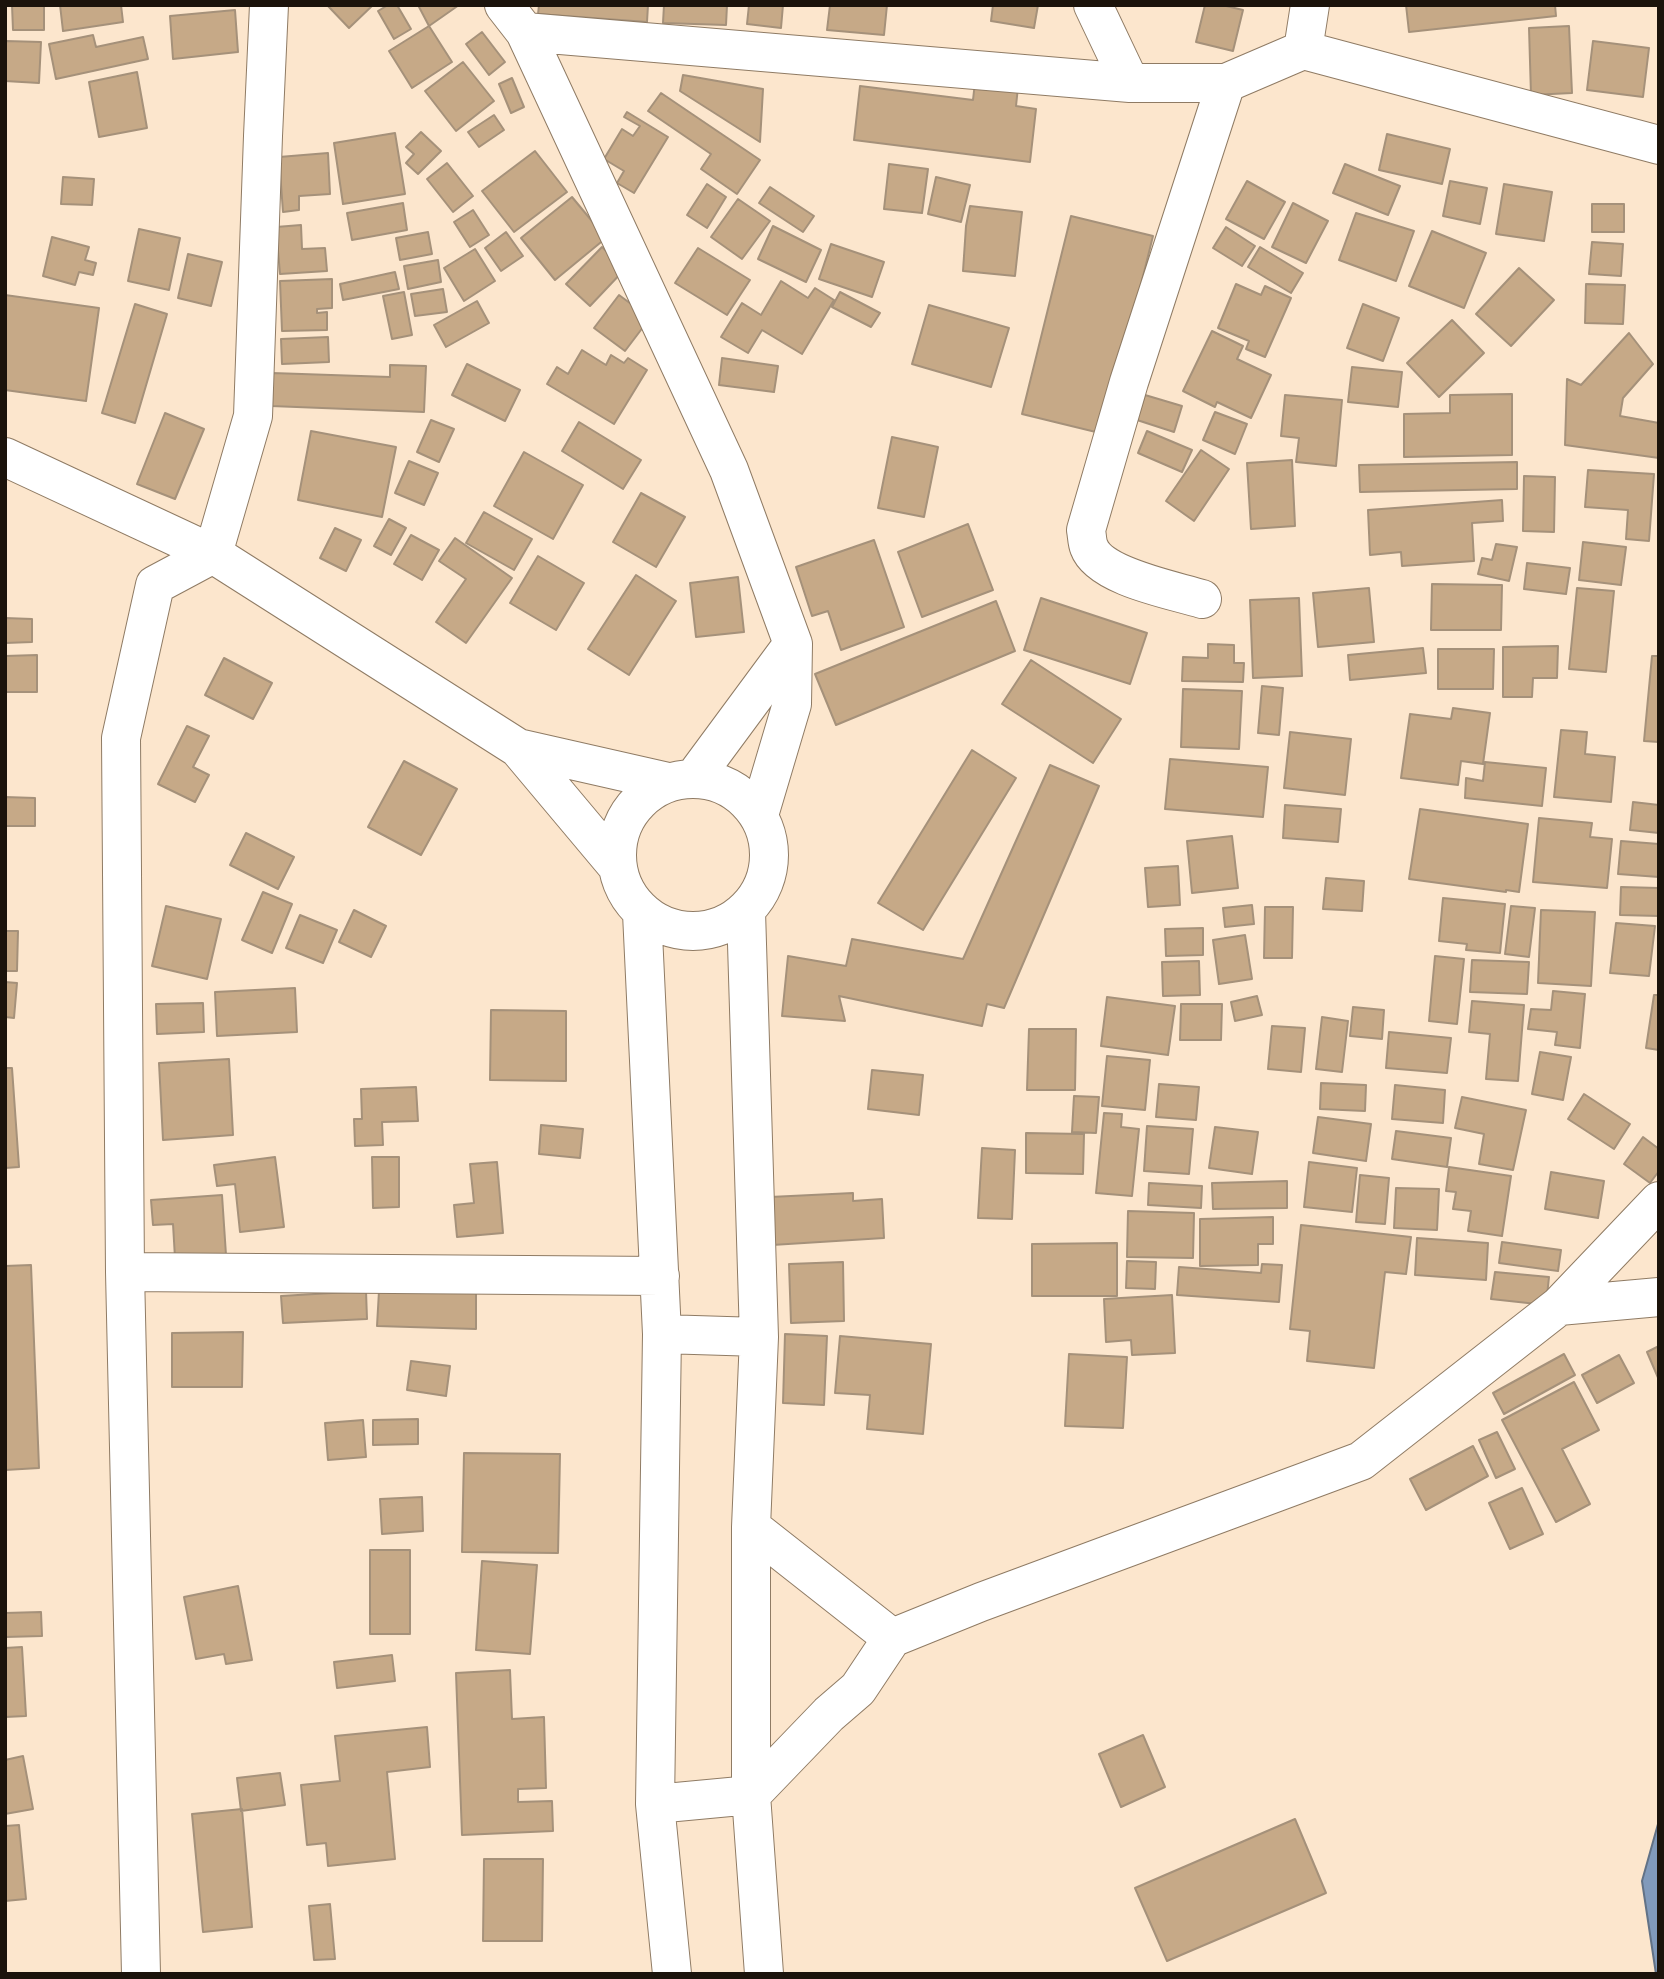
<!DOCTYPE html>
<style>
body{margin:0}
#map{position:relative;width:1664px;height:1979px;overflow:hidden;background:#fce6cd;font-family:Cabin,sans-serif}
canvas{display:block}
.frame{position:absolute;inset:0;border:7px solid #1b130b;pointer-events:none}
</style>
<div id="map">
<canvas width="1664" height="1979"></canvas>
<div class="frame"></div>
</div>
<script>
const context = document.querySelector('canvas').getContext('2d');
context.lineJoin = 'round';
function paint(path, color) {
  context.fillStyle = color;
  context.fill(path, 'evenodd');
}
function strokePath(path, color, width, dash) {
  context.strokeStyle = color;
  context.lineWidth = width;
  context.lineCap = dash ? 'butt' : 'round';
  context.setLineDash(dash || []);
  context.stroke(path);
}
const water = new Path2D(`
 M1658 1824 1659 1974H1656L1642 1881Z`);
paint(water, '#819abb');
strokePath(water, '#627286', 2);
const building = new Path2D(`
 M12 5H44V30H13Z
 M60 5H121L123 22 63 31Z
 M327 5H373L349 28Z
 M388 5H397L411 29 394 39 378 11Z
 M418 5H459L429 26Z
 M539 5H648L647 22 538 14Z
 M664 5H727L726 25 663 23Z
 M749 5H783L781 28 747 24Z
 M830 5H887L884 35 827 30Z
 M993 5H1038L1034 28 991 21Z
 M1205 5H1222L1243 10 1233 51 1196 42Z
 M1406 5H1555L1556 16 1409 32Z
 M235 10 238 52 173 59 170 16Z
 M429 26 452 62 412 88 389 51Z
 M1569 26 1572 93 1531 95 1529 28Z
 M482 32 505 62 489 75 466 44Z
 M93 35 96 47 143 37 148 59 56 79 49 44Z
 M6 41 41 42 39 83 5 81Z
 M1593 41 1649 48 1643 97 1587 90Z
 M463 62 494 101 456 131 425 91Z
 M137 72 147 128 99 137 89 82Z
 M683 75 763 89 760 142 680 91Z
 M512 78 524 107 511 113 499 84Z
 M975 82 1018 87 1016 106 1036 109 1030 162 854 140 860 86 973 100Z
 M661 93 760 160 737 194 701 169 711 154 648 111Z
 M627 112 668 137 634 193 617 183 624 171 604 159 622 129 633 136 640 126 624 117Z
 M494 115 504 130 479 147 468 132Z
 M421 132 441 151 418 174 406 163 414 154 406 147Z
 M395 133 405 194 343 204 334 143Z
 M1387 134 1450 149 1442 184 1379 170Z
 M535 151 567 192 514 232 482 191Z
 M328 153 330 194 299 196V210L283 212 279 157Z
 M447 163 473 196 453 212 427 179Z
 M889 164 928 169 922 213 884 209Z
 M1345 164 1400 186 1388 215 1333 193Z
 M63 177 94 179 92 205 61 204Z
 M936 177 970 185 961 222 928 214Z
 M1247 181 1285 202 1264 239 1226 219Z
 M1450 181 1487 188 1480 224 1443 216Z
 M707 184 726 197 707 228 687 215Z
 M1504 184 1552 192 1544 241 1496 234Z
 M770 187 814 216 803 232 759 203Z
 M572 197 606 238 555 280 521 238Z
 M738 199 770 221 742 259 711 237Z
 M403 203 407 230 352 240 347 213Z
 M1293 203 1328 221 1306 263 1272 247Z
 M1592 204H1624V232H1592Z
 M970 206 1022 212 1015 276 963 271 966 226Z
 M473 210 489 235 470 247 454 222Z
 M1356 213 1414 231 1396 281 1339 260Z
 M1071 216 1153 236 1104 434 1022 414Z
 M301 225 302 249 325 248 327 271 280 274 276 227Z
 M773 226 821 250 806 282 758 259Z
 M1226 227 1255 246 1242 266 1213 248Z
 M139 229 180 238 169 290 128 281Z
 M1432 231 1486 253 1464 308 1409 286Z
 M428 232 432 254 400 260 396 238Z
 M506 232 523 256 501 271 485 248Z
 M52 237 89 247 85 260 96 263 93 275 79 272 75 285 43 276Z
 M1592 242 1623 244 1621 276 1589 274Z
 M831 244 884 262 872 297 819 279Z
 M602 247 625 269 590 306 566 284Z
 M1260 247 1303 273 1291 293 1248 267Z
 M698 248 750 280 727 315 675 283Z
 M475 249 495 281 464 301 444 268Z
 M188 254 222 262 211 306 178 298Z
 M438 260 441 282 408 289 404 266Z
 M1519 268 1554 300 1511 346 1476 314Z
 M395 272 399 289 343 300 340 284Z
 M332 279V308L317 309V313L327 312V330L282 331 280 281Z
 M781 281 808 298 815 288 834 300 802 354 762 330 748 353 721 337 742 303 761 315Z
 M1236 284 1261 295 1265 286 1291 298 1265 357 1246 349 1249 341 1218 328Z
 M1586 284 1625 285 1623 324 1585 323Z
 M443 289 447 312 415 316 411 294Z
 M404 292 412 335 392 339 383 296Z
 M840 292 880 313 871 327 832 307Z
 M5 295 99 308 86 401 5 390Z
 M619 295 650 318 625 351 594 328Z
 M477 301 489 323 446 347 434 325Z
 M135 304 167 314 135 423 102 413Z
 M1363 304 1399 318 1383 361 1347 348Z
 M929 305 1009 328 991 387 912 364Z
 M1452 320 1484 353 1439 397 1407 363Z
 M1212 331 1243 346 1237 359 1271 375 1251 418 1217 402 1215 407 1183 391Z
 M1629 333 1653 364 1623 398 1620 416 1659 423V458L1565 445 1567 379 1581 385Z
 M328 337 329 362 282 364 281 339Z
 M582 350 606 365 611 355 624 363 628 358 647 370 614 424 547 384 557 367 568 374Z
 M722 358 778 366 774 392 719 385Z
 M467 364 520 390 505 421 452 395Z
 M390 365 426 366 424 412 271 406 272 373 390 377Z
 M1352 367 1402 372 1398 407 1348 402Z
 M1512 394V455L1404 457V414L1450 413V395Z
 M1145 395 1182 406 1174 432 1137 420Z
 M1285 395 1342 400 1336 466 1296 462 1299 438 1281 436Z
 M1215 412 1247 424 1235 454 1203 440Z
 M165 413 204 429 175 499 137 484Z
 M431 420 454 429 439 462 417 452Z
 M579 422 641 460 623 489 562 451Z
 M311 431 396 447 382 517 298 500Z
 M1147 431 1192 450 1182 472 1138 453Z
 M892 437 938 447 924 517 878 508Z
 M1201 450 1229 469 1194 521 1166 501Z
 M524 452 583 485 553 539 494 506Z
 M1292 460 1295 526 1251 529 1247 463Z
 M409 461 438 473 424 505 395 493Z
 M1517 462V489L1360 492 1359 465Z
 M1588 470 1654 474 1649 541 1626 539 1628 510 1585 507Z
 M1524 476 1555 477 1554 532 1523 531Z
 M641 493 685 517 656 567 613 542Z
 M1502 500 1503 521 1472 523 1474 561 1402 566 1401 552 1370 555 1368 510Z
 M484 512 532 539 514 570 466 543Z
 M389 519 406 528 391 555 374 546Z
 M968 524 993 590 922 617 898 552Z
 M335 528 361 540 346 571 320 558Z
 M411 535 439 550 422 580 394 564Z
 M455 538 512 578 466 643 436 622 466 579 439 561Z
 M874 540 904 627 841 650 828 611 812 616 796 567Z
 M1583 542 1626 547 1621 585 1579 580Z
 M1496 544 1517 547 1509 581 1478 574 1482 558 1492 560Z
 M538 556 584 583 556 630 510 603Z
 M1527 563 1570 568 1566 594 1524 589Z
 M636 575 676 601 629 675 588 649Z
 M738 577 744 632 696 637 690 583Z
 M1432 584 1502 585 1501 630H1431Z
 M1369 588 1374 642 1318 647 1313 593Z
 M1577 588 1614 591 1606 672 1569 669Z
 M1041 598 1147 633 1130 684 1024 650Z
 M1299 598 1302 676 1253 678 1250 600Z
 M996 601 1015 651 836 725 815 674Z
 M5 618 32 619V642L5 643Z
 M1208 644 1234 645V663H1244L1243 682 1182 681 1183 657 1208 658Z
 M1558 646 1557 678H1533L1532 697H1503V647Z
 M1423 648 1426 673 1350 680 1348 655Z
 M1438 649H1494L1493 689H1438Z
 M37 655V692H5V656Z
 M1652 656H1659V742L1644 741Z
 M224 658 272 683 253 719 205 695Z
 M1031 660 1121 719 1093 763 1002 704Z
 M1262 686 1283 688 1279 735 1258 733Z
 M1183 689 1242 691 1239 749 1181 747Z
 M1453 708 1490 713 1483 764 1461 761 1458 785 1401 778 1410 714 1451 719Z
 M187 726 209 736 193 767 209 775 195 802 158 784Z
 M1561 730 1587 732 1585 754 1615 757 1611 802 1554 797Z
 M1290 732 1351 739 1345 795 1284 788Z
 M972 750 1016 778 923 930 878 903Z
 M1170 759 1268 767 1263 817 1165 809Z
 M404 761 457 789 421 855 368 827Z
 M1485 762 1546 768 1542 806 1465 798 1466 778 1483 781Z
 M1050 765 1099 786 1004 1008 987 1004 982 1026 839 996 845 1021 782 1016 788 956 846 966 852 939 963 959Z
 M5 797 35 798V826H5Z
 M1633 802 1659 805V833L1630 830Z
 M1285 805 1341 809 1338 842 1283 838Z
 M1420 809 1528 824 1519 892 1506 890V892L1409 879Z
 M1539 818 1592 823 1590 837 1612 839 1607 888 1533 882Z
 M246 833 294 857 278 889 230 865Z
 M1232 836 1238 888 1192 893 1187 841Z
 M1621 841 1659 844V877L1618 874Z
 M1178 866 1180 905 1148 907 1145 868Z
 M1326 878 1364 881 1362 911 1323 909Z
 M1621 887 1659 888V916L1620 915Z
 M263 892 292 904 272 953 242 940Z
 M1443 898 1505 904 1500 953 1466 950 1467 944 1439 941Z
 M1252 905 1254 924 1225 927 1223 908Z
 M166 906 221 919 207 979 152 966Z
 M1511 906 1535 908 1529 957 1505 954Z
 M1265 907H1293L1292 958H1264Z
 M354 910 386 926 371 957 339 942Z
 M1541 910 1595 912 1591 986 1538 983Z
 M300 915 337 930 323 963 286 948Z
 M1616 923 1655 926 1649 976 1610 973Z
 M1203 928V955L1166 956 1165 929Z
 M5 931H18L17 971H5Z
 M1245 935 1252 979 1219 984 1213 940Z
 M1435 956 1464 959 1457 1024 1429 1021Z
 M1472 960 1529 962 1527 994 1470 992Z
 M1199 961 1200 995 1163 996 1162 962Z
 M5 982 17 983 14 1018 5 1017Z
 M295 988 297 1032 217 1036 215 992Z
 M1553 991 1585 994 1580 1048 1555 1045 1557 1032 1528 1029 1531 1009 1551 1010Z
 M1654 995H1659V1050L1646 1048Z
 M1257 996 1262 1015 1235 1021 1231 1002Z
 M1107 997 1175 1006 1168 1055 1101 1046Z
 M1472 1001 1524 1005 1518 1081 1486 1079 1490 1034 1469 1032Z
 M203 1003 204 1032 157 1034 156 1004Z
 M1181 1004H1222L1221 1040H1180Z
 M1353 1007 1384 1010 1382 1039 1350 1036Z
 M491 1010 566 1011V1081L490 1080Z
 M1322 1017 1348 1021 1342 1072 1316 1069Z
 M1272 1026 1305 1028 1301 1072 1268 1069Z
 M1029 1029H1076L1075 1090H1027Z
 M1389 1032 1451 1038 1447 1073 1386 1068Z
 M1540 1052 1571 1057 1563 1100 1532 1094Z
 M1107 1056 1150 1060 1145 1110 1102 1106Z
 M229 1059 233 1135 163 1140 159 1063Z
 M5 1068H12L19 1167 5 1168Z
 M872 1070 923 1075 919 1115 868 1109Z
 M1321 1083 1366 1085 1365 1111 1320 1109Z
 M1159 1084 1199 1087 1196 1120 1156 1117Z
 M1395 1085 1445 1090 1443 1123 1392 1119Z
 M416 1087 418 1121 382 1122 383 1145 355 1146 354 1119H362L361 1089Z
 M1584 1094 1630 1124 1614 1149 1568 1119Z
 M1074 1096 1099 1097 1096 1133 1072 1132Z
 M1462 1097 1526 1110 1513 1170 1479 1164 1484 1134 1455 1128Z
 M1104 1113 1122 1114 1121 1127 1139 1129 1132 1196 1096 1193Z
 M1318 1117 1371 1124 1366 1161 1313 1153Z
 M541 1125 583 1129 580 1158 539 1154Z
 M1147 1126 1193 1129 1189 1174 1144 1171Z
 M1215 1127 1258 1132 1252 1174 1209 1168Z
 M1396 1131 1451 1138 1447 1167 1392 1159Z
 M1026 1133 1084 1134 1083 1174 1026 1173Z
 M1643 1137 1659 1149V1171L1650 1183 1624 1164Z
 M982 1148 1015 1150 1012 1219 978 1218Z
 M275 1157 284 1227 240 1232 235 1184 217 1186 214 1165Z
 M372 1157H399V1207L373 1208Z
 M497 1162 503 1233 457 1237 454 1205 474 1203 470 1164Z
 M1309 1162 1357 1168 1352 1212 1304 1207Z
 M1449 1167 1511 1176 1502 1236 1468 1231 1471 1211 1453 1209 1456 1192 1446 1191Z
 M1551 1172 1604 1181 1598 1218 1545 1209Z
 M1360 1175 1389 1178 1385 1224 1356 1222Z
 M1287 1181V1208L1213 1209 1212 1183Z
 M1149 1183 1202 1186 1201 1208 1148 1205Z
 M1396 1188 1439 1189 1437 1230 1394 1228Z
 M853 1193V1201L882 1199 884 1238 772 1245 770 1197Z
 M222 1195 226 1255 175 1258 173 1224 153 1225 151 1200Z
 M1128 1211 1194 1213 1193 1258 1127 1257Z
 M1273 1217V1244H1258V1265L1200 1266V1219Z
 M1301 1225 1411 1237 1406 1274 1385 1272 1374 1368 1307 1361 1310 1331 1290 1329Z
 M1417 1238 1488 1243 1486 1280 1415 1275Z
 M1502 1242 1561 1250 1558 1271 1499 1263Z
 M1117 1243V1296H1032V1244Z
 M1127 1261 1156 1262 1155 1289 1126 1288Z
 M843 1262 844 1321 791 1323 789 1264Z
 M1262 1264 1282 1265 1279 1302 1177 1295 1179 1267 1261 1273Z
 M31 1265 39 1468 5 1470V1266Z
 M1495 1272 1549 1277 1546 1305 1491 1299Z
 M476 1289V1329L377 1326 379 1291Z
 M366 1291 367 1319 283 1323 281 1296Z
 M1172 1295 1175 1353 1132 1355 1131 1340 1106 1342 1104 1299Z
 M243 1332 242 1387H172V1333Z
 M785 1334 827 1336 824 1405 783 1403Z
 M840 1336 931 1344 923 1434 867 1429 870 1395 835 1393Z
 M1659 1346V1380L1647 1352Z
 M1069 1354 1127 1357 1123 1428 1065 1426Z
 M1564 1354 1575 1375 1504 1414 1493 1393Z
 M1619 1355 1634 1383 1597 1403 1582 1375Z
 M411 1361 450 1366 446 1396 407 1390Z
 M1574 1382 1599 1430 1562 1449 1590 1504 1556 1522 1502 1420Z
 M418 1419V1444L373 1445V1420Z
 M363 1420 366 1457 328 1460 325 1423Z
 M1497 1432 1515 1469 1496 1478 1479 1440Z
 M1473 1446 1488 1476 1426 1510 1410 1479Z
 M464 1453 560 1454 558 1553 462 1552Z
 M1522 1488 1543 1534 1510 1549 1489 1503Z
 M422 1497 423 1531 382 1534 380 1499Z
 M370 1550H410V1634H370Z
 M482 1561 537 1565 530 1654 476 1650Z
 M238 1586 252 1660 226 1664 224 1654 196 1659 184 1597Z
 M41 1612 42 1636 5 1637V1613Z
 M22 1647 26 1716 5 1717V1648Z
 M392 1655 395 1681 337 1688 334 1662Z
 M510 1670 512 1719 544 1717 546 1788 518 1789V1802L552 1801 553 1831 462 1835 456 1673Z
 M427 1727 430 1767 387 1772 395 1859 328 1866 326 1843 307 1845 301 1785 340 1781 335 1736Z
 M1143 1735 1165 1787 1121 1807 1099 1754Z
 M23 1756 33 1809 5 1814V1760Z
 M280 1773 285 1805 241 1811 237 1778Z
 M242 1809 252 1927 203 1932 192 1814Z
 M1295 1819 1326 1893 1167 1961 1135 1888Z
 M19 1825 26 1899 5 1901V1826Z
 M484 1859H543L542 1941H483Z
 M330 1904 335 1959 314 1960 309 1906Z`);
paint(building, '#c6a987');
strokePath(building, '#a5917a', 2);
const minor = new Path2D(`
 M504 5 525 32 729 470 793 644 792 704 759 815
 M1093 5 1130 83
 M525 32 1130 83H1226L1303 50 1659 145
 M1303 50 1310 5
 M5 457 213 554 518 748 617 866
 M1202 599C1173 590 1100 577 1089 547 1087 542 1087 535 1086 530L1129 382 1226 83
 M518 748 668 782
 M694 778 793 644
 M617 855a76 76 0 1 1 152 0a76 76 0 1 1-152 0Z
 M746 911 759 1337 751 1527V1795L764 1974
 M642 913 662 1334 655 1804 672 1974
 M125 1272 660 1276
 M1559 1306 1659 1297
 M662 1334 759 1337
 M751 1527 892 1638
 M655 1804 751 1795 829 1714 858 1689 892 1638 981 1602 1361 1461 1559 1306 1659 1201
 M141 1974 125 1272 121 738 155 585 213 554 253 416 263 136 269 5`);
strokePath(minor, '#8f7b64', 40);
strokePath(minor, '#fff', 38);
</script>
